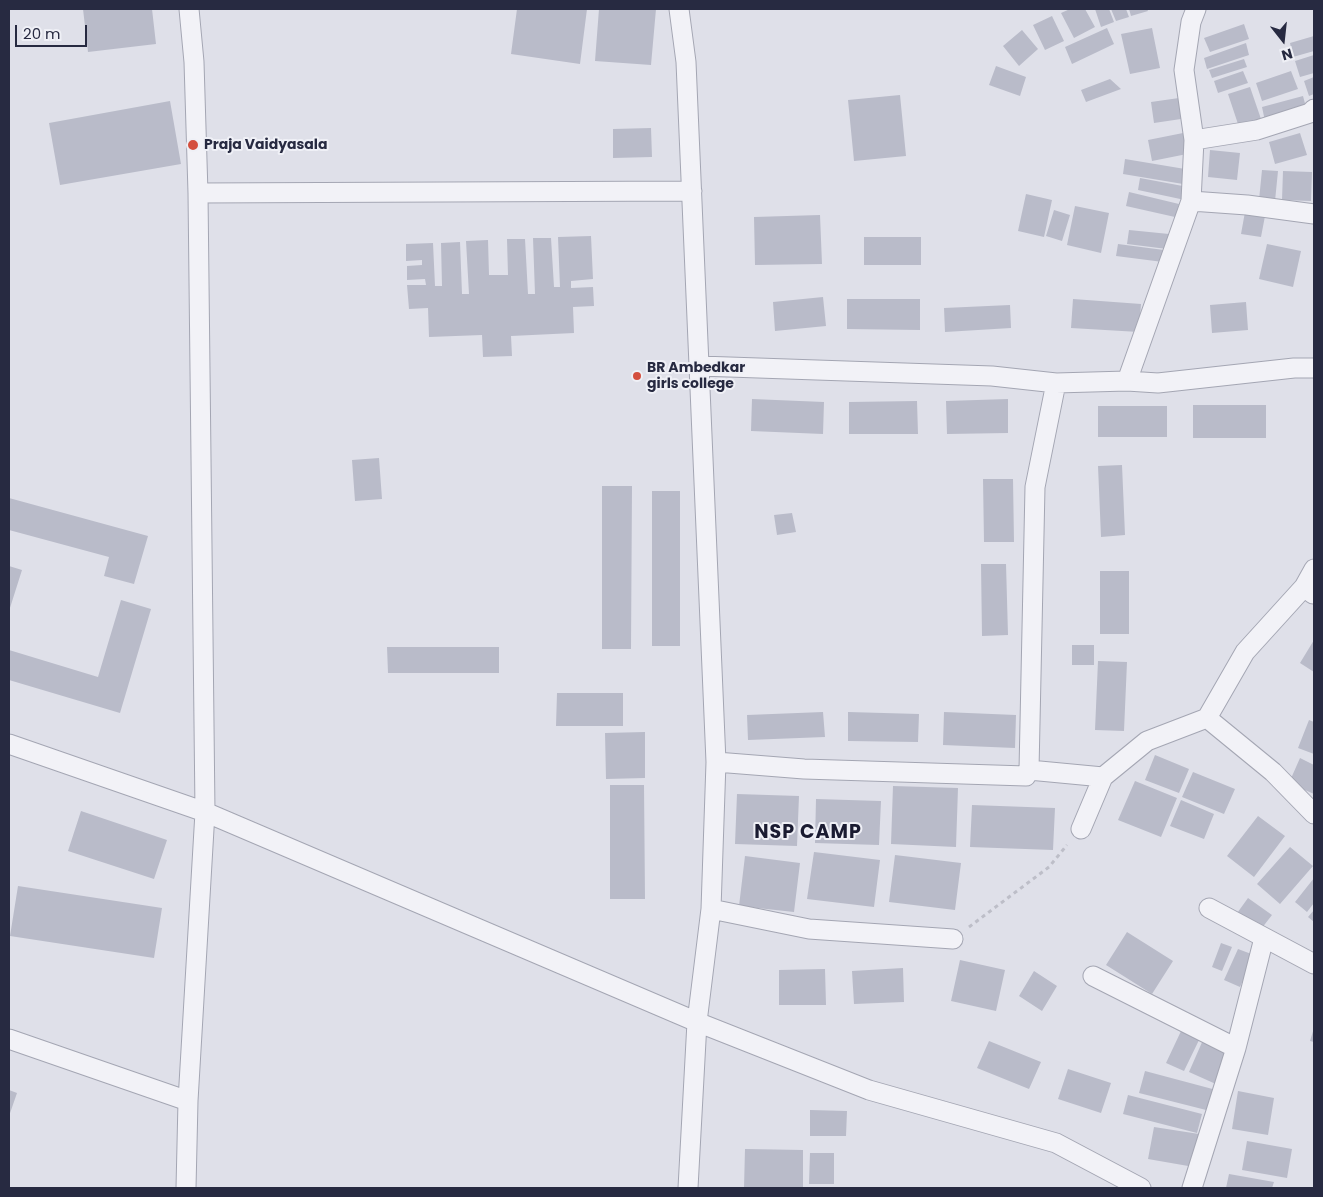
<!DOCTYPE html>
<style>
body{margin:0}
#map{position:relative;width:1323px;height:1197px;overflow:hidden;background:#dfe0e9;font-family:Poppins,sans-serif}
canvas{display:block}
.frame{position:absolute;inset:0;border:10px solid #272a41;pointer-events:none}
.north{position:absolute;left:1258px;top:15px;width:50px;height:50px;-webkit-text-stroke:4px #eff0f6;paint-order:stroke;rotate:164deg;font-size:14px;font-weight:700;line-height:20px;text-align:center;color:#272a41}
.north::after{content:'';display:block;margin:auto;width:18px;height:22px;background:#272a41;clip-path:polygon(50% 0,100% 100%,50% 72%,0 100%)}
.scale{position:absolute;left:15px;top:25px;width:72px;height:22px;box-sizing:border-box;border:2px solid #272a41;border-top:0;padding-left:6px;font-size:15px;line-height:18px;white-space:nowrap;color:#272a41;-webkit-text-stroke:4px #eff0f6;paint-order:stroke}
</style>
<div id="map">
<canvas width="1323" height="1197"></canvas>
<div class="frame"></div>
<div class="north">N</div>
<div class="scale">20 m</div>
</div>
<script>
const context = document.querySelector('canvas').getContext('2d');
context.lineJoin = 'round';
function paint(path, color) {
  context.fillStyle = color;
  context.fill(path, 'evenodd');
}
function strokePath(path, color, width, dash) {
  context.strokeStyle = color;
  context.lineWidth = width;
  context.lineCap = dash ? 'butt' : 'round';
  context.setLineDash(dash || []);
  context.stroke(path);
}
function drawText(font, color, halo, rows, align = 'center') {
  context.font = font + ' Poppins,sans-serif';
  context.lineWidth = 4;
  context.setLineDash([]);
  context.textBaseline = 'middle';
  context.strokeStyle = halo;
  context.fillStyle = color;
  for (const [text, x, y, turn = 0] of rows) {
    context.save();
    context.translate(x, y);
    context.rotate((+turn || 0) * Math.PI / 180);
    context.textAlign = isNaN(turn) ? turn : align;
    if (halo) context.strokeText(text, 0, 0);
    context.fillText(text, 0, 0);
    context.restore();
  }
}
paint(new Path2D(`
 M83 9H152L156 44 88 52Z
 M517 9H587L580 64 511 54Z
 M599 9H656L651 65 595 61Z
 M1070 9H1085L1095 27 1074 38 1061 13Z
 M1095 9H1109L1114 22 1101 27Z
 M1111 9H1126L1129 17 1116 21Z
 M1129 9H1147L1148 11 1131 16Z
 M1052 16 1064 41 1045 50 1033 25Z
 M1244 24 1249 39 1210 52 1204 38Z
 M1107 28 1114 44 1072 64 1065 47Z
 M1152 28 1160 68 1130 74 1121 34Z
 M1022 30 1038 49 1019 66 1003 46Z
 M1314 36V51L1293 57 1290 43Z
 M1246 43 1249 55 1207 69 1204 58Z
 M1314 55V73L1300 77 1295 61Z
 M1244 59 1247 67 1212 78 1209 70Z
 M996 66 1026 77 1020 96 989 85Z
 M1243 71 1248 83 1218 93 1214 81Z
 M1291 71 1298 89 1262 101 1256 83Z
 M1314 77V94L1309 96 1304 81Z
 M1110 79 1121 89 1086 102 1081 90Z
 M1250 87 1261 119 1239 127 1228 94Z
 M900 95 906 156 854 161 848 100Z
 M1303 96 1307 111 1265 121 1262 107Z
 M1179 98 1181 119 1154 123 1151 102Z
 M170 101 181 164 60 185 49 123Z
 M651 128 652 157 613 158V129Z
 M1183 133 1187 154 1152 161 1148 140Z
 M1300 133 1307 155 1275 164 1269 142Z
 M1210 150 1240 153 1237 180 1208 177Z
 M1125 159 1191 170 1189 185 1123 174Z
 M1262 170 1278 171 1275 201 1259 200Z
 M1283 171 1312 172 1311 201 1282 200Z
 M1140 178 1188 187 1185 200 1138 190Z
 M1129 192 1179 204 1175 217 1126 206Z
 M1026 194 1052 200 1044 237 1018 231Z
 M1075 206 1109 213 1101 253 1067 245Z
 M1054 210 1070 215 1062 241 1046 236Z
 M1245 212 1265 216 1261 237 1241 234Z
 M820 215 822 264 755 265 754 217Z
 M1129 230 1169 234 1167 249 1127 244Z
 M591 236 593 279 571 281V288L593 287 594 306 573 307 574 333 511 336 512 356 483 357 482 335 429 337 428 308 409 309 407 285H426L425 279 407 280V266L422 265V260L406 261V244L433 243 435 286H442L441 243 460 242 462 294H469L466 241 488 240 489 275H508L507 239H525L528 294H535L533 238H551L554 287H560L558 237Z
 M864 237H921V265H864Z
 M1118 244 1164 250 1163 262 1116 256Z
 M1267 244 1301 251 1293 287 1259 279Z
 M823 297 826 326 775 331 773 302Z
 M847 299H920V330L847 329Z
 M1073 299 1141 304 1139 332 1071 328Z
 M1246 302 1248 330 1212 333 1210 305Z
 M1010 305 1011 328 945 332 944 308Z
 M752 399 824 402 823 434 751 431Z
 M1008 399V433L947 434 946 401Z
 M917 401 918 434H849V402Z
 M1193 405H1266V438H1193Z
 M1098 406H1167V437H1098Z
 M379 458 382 499 355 501 352 460Z
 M1122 465 1125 535 1101 537 1098 466Z
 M983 479H1013L1014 542H984Z
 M602 486H632L631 649H602Z
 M652 491H680V646H652Z
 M9 498 148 536 134 584 104 576 109 557 9 530Z
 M792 513 796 532 777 535 774 515Z
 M981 564H1006L1008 635 982 636Z
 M9 566 22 570 9 611Z
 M1100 571H1129V634H1100Z
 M121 600 151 609 120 713 9 680V650L98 677Z
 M1314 640V672L1300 663Z
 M1072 645H1094V665H1072Z
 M387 647H499V673H388Z
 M1098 661 1127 662 1124 731 1095 730Z
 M557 693H623V726H556Z
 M823 712 825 737 748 740 747 715Z
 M848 712 919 714 918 742 848 741Z
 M944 712 1016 715 1015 748 943 745Z
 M1309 720 1314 722V754L1298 748Z
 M645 732V778L606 779 605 733Z
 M1155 755 1189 769 1179 793 1145 780Z
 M1300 758 1314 765V794L1289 783Z
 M1193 772 1235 789 1224 814 1182 797Z
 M1135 781 1177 798 1161 837 1118 820Z
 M610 785H644L645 899H610Z
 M893 786 958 788 956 847 891 844Z
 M737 794 799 796 797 846 735 844Z
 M816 799 881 801 879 845 815 843Z
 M1181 800 1214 814 1204 839 1170 826Z
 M972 805 1055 808 1053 850 970 847Z
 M81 811 167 840 154 879 68 851Z
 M1258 816 1285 836 1254 877 1227 856Z
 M1290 847 1313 866 1280 904 1257 884Z
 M814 852 880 860 874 907 807 899Z
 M895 855 961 863 955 910 889 902Z
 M745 856 800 863 794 912 739 906Z
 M1314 878V903L1307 912 1295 902Z
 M18 886 162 908 154 958 10 936Z
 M1248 898 1272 915 1258 933 1235 916Z
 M1314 910V922L1308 917Z
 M1127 932 1173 961 1152 994 1106 965Z
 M1221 943 1232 947 1222 971 1212 967Z
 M1238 949 1254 955 1240 987 1224 980Z
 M960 960 1005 970 996 1011 951 1001Z
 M903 968 904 1002 854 1004 852 971Z
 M825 969 826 1005H779V970Z
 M1034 971 1057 986 1042 1011 1019 996Z
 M1314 1028V1042L1310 1041Z
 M1182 1029 1200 1038 1184 1071 1166 1063Z
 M1203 1040 1232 1053 1218 1085 1189 1072Z
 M989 1041 1041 1062 1029 1089 977 1068Z
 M1068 1069 1111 1083 1101 1113 1058 1099Z
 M1145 1071 1220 1091 1214 1112 1139 1093Z
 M9 1090 17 1093 9 1116Z
 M1238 1091 1274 1098 1268 1135 1232 1129Z
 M1128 1095 1202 1114 1197 1133 1123 1114Z
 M810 1110 847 1111 846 1136H810Z
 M1154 1127 1199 1134 1194 1167 1148 1159Z
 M1247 1141 1292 1149 1287 1178 1242 1170Z
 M745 1149 803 1150V1188H744Z
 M810 1153H834V1184H809Z
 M1229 1174 1274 1182 1272 1188H1226Z`), '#b9bbc9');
const minor = new Path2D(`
 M679 9 686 62 716 762 711 909 697 1022 688 1188
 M1194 140 1257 130 1310 113 1314 109
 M198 193 692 191
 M1191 201 1247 205 1314 214
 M700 366 992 376 1056 383 1127 381 1158 383 1294 368H1314
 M1127 381 1191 201 1194 140 1184 70 1191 22 1196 9
 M1313 594 1304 587 1314 569
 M1207 718 1245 652 1304 587
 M9 744 205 812 198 193 194 62 189 9
 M716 762 804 769 1026 776 1029 770 1103 777
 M1029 770 1035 487 1056 383
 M1081 829 1103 777 1147 741 1207 718 1273 772 1314 814
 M1209 908 1314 964
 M711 909 809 929 953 939
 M1093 976 1236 1048
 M9 1039 188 1101
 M186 1188 188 1101 205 812 697 1022 869 1090 1056 1143 1141 1188
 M1192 1188 1236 1048 1264 938`);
strokePath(minor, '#a4a6b3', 21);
strokePath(new Path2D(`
 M969 927 1049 867 1067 845`), '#bdbec8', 3, [4, 4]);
strokePath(minor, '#f2f2f7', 19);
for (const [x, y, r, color] of [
 [193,145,6,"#d44f3e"],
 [637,376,5,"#d44f3e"]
]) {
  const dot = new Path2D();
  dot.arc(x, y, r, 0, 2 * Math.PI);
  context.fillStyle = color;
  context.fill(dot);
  strokePath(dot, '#eff0f6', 2);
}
drawText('bold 14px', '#272a41', '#eff0f6', [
 ["Praja Vaidyasala",204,145],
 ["BR Ambedkar",647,368],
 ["girls college",647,384]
], 'left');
context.letterSpacing = '1px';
drawText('bold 19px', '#1a1b31', '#eff0f6', [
 ["NSP CAMP",808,833]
]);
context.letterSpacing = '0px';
</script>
